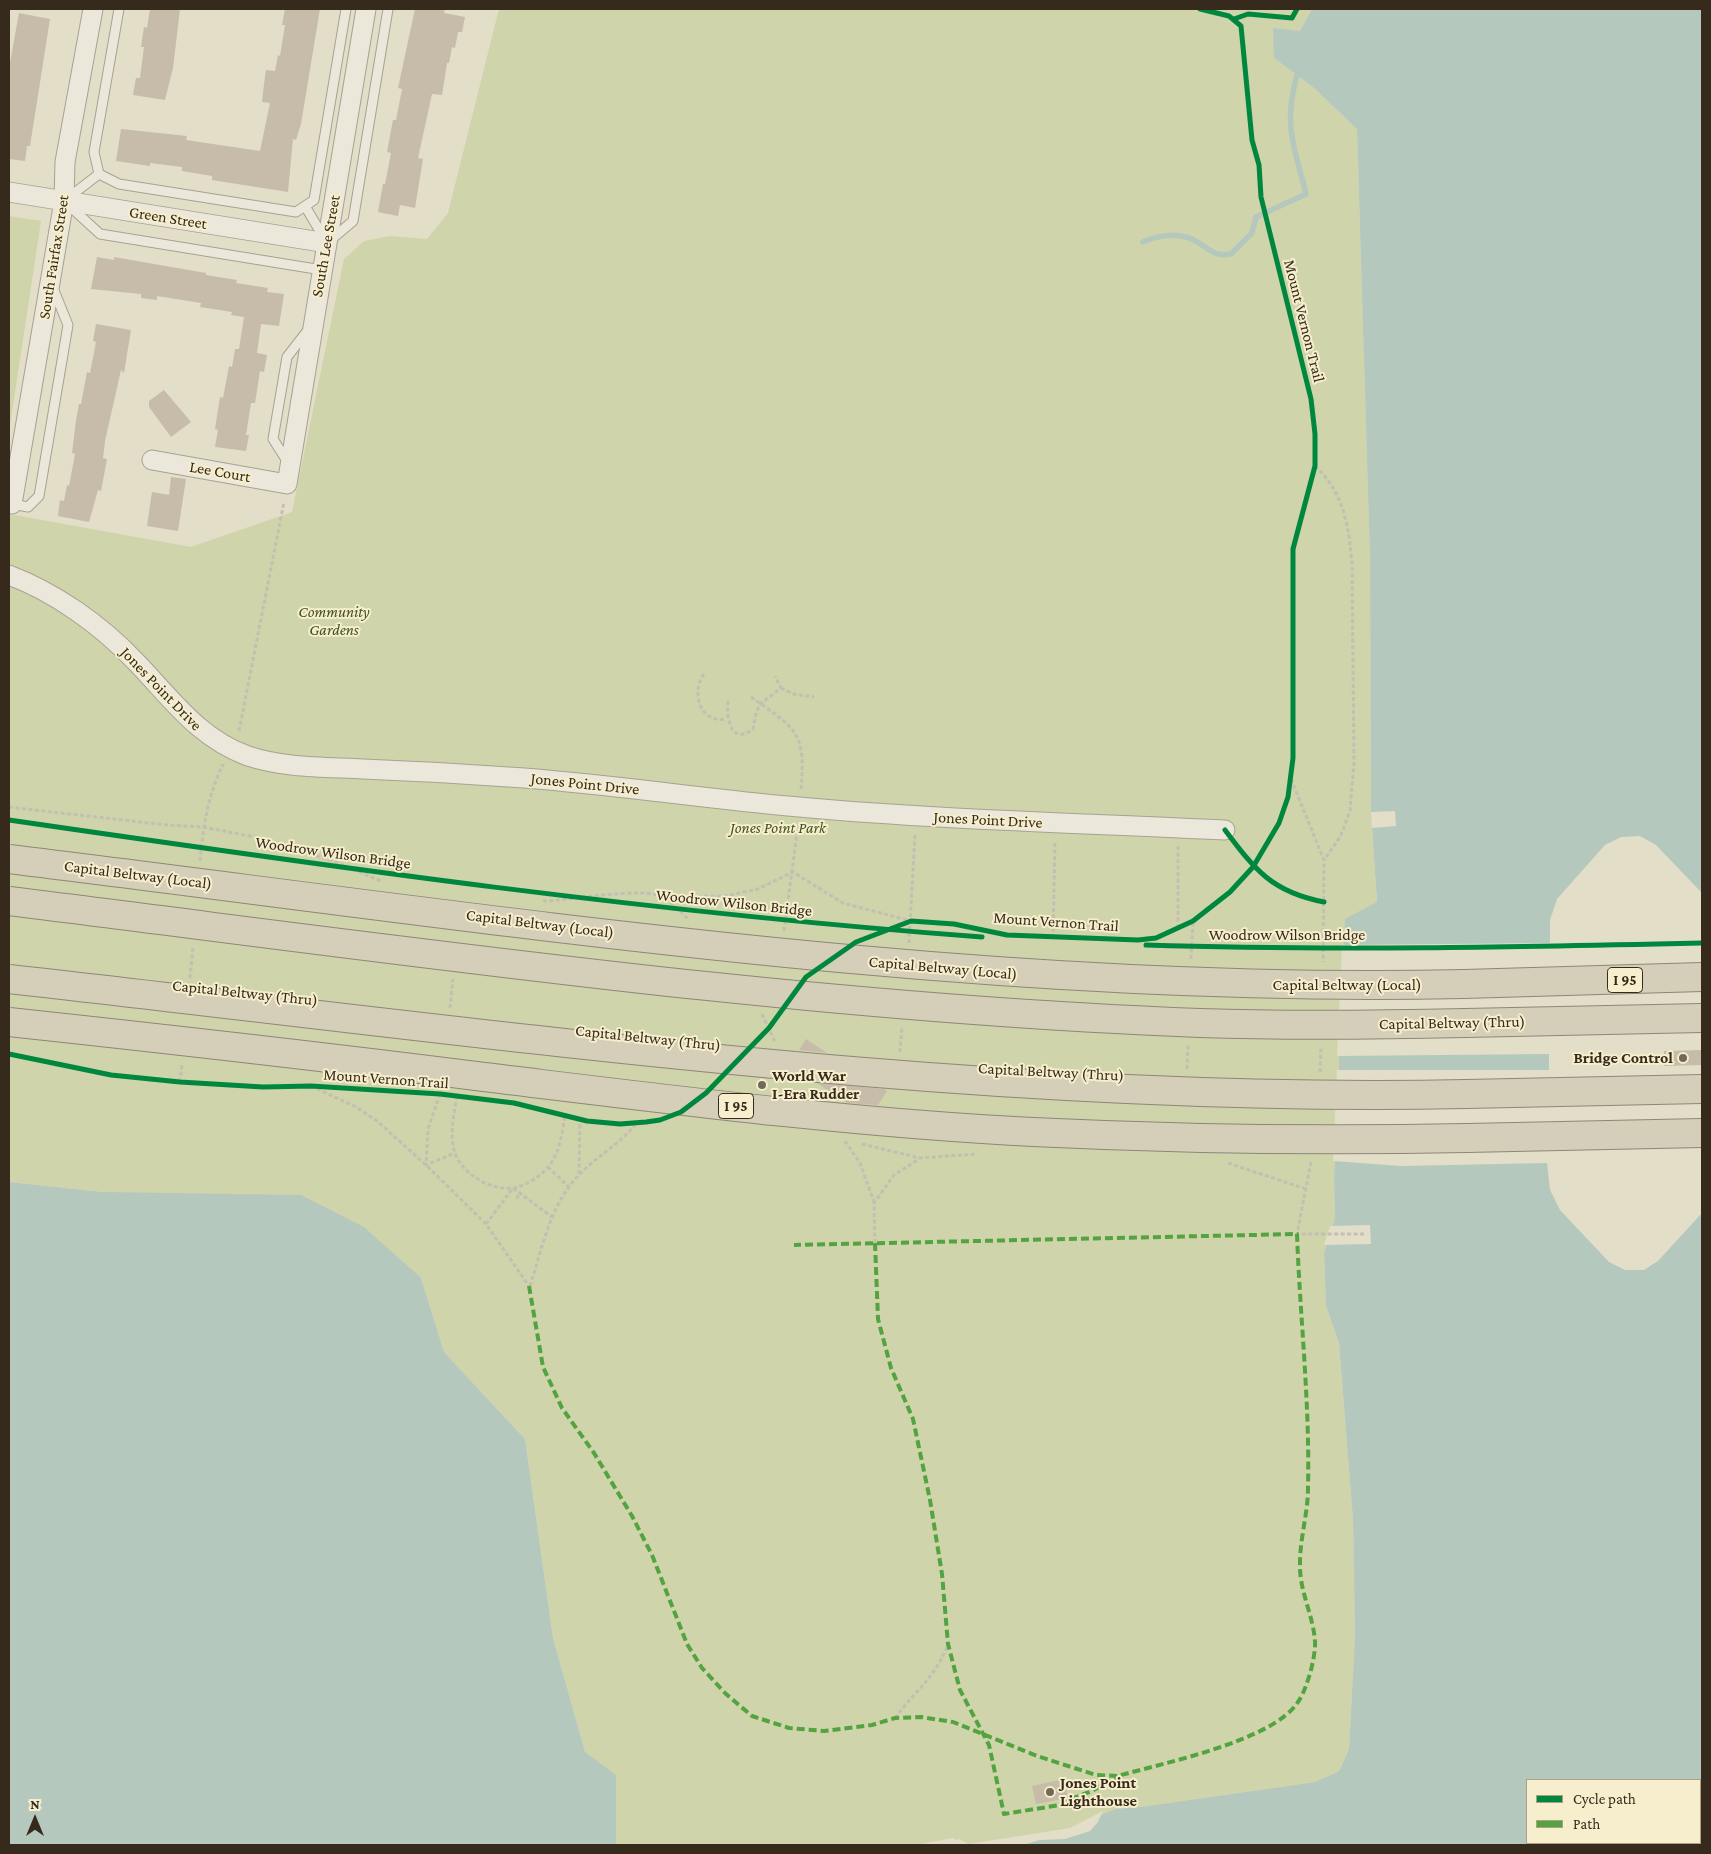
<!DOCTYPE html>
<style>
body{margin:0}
#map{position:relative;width:1711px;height:1854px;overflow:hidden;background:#e3dec8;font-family:"Crimson Pro",serif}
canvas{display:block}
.frame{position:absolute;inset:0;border:10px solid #352a1b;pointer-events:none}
.legend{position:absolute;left:1526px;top:1779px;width:175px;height:65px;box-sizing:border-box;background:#f6eecc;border:1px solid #a9a085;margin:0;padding:6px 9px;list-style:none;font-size:15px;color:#352a1b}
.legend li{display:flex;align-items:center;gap:10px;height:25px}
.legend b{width:25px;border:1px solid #a9a085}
.north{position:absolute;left:10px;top:1794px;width:50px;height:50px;-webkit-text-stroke:4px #f6eecc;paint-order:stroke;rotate:0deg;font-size:14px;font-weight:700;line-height:20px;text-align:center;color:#352a1b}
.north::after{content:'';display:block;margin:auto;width:18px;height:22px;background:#352a1b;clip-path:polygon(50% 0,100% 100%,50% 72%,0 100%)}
</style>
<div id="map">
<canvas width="1711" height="1854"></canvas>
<div class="frame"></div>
<ul class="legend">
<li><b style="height:6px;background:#00873e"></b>Cycle path</li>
<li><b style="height:6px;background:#53a440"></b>Path</li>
</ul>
<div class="north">N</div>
</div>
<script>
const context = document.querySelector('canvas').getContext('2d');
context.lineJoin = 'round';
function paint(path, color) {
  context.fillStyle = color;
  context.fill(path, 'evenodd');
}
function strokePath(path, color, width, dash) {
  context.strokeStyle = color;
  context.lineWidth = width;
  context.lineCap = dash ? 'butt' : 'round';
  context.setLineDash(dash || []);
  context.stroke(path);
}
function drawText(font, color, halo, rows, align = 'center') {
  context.font = font + ' "Crimson Pro",serif';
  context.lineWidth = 4;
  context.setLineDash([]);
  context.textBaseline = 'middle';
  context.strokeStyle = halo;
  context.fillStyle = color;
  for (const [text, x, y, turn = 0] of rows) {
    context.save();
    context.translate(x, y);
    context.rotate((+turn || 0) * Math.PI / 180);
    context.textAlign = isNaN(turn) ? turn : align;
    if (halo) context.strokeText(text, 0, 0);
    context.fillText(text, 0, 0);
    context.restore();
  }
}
paint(new Path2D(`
 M499 9H1312L1300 31 1274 58 1314 88 1357 129 1370 559 1371 812 1377 903 1345 920 1334 1178 1335 1218 1324 1253 1326 1306 1339 1343 1353 1520 1355 1636 1349 1749 1339 1771 1315 1782 1140 1807 1116 1809 1071 1831 965 1845 953 1838 915 1845H616V1776L585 1752 553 1638 525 1439 444 1352 421 1278 103 1192 9 1182V514L191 547 292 512 344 259 364 241 390 236 427 239 448 213Z
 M9 216 41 221 9 432Z`), '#cfd4aa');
paint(new Path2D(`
 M1312 9H1702V1845H970L1071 1831 1091 1819 1116 1809 1140 1807 1315 1782 1339 1771 1349 1749 1355 1636 1353 1520 1339 1343 1326 1306 1324 1253 1335 1218 1334 1178 1345 919 1377 902 1371 812 1370 559 1357 129 1314 88 1274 58 1273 28 1300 31ZM1527 1780H1700V1843H1527Z
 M9 1182 103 1192 301 1195 364 1227 421 1278 444 1352 525 1439 553 1638 585 1752 616 1775V1845H9Z`), '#b4c8be');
paint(new Path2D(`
 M1395 811 1396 826 1372 828 1371 812Z
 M1640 836 1656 845 1702 893V1213L1658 1261 1644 1270H1625L1609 1262 1560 1210 1550 1190 1547 1163 1401 1166 1333 1161 1337 1070H1549V1054L1337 1056 1342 945 1550 943V920L1557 899 1605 845 1621 837Z
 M1370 1225 1371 1244 1324 1245 1330 1226Z
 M1103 1811 1098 1822 1090 1831 1065 1839 1040 1840 1023 1845H958V1838L968 1844 1070 1828Z`), '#e3dec8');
strokePath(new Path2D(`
 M1143 242C1161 234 1182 232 1199 243 1211 251 1216 257 1231 254L1252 233 1256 217 1306 194C1294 145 1283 126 1297 75`), '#b4c8be', 5.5);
paint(new Path2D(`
 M150 9H180L173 68 165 100 133 95 136 78H140L144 47H141L144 27 147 28Z
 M285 9H320L301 124 296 140 293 139 288 192 212 180V176L182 171V167L150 163V166L116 161 121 129 187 136 186 140 260 151 270 103 262 102 264 84 266 70 275 71 278 55 280 56 285 25H282Z
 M415 9H445L444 13 465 17 462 32H458L455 48 452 47 449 63H447L442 95 432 94 418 158 423 159 415 208 400 205 398 216 378 212 383 184H385L388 169 391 153 387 152 393 120H396L402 89 398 88Z
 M19 13 50 19 30 146H27L25 161 9 159V68Z
 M97 257 114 260V257L206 273V275L237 280 236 283 268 288 267 292 284 294 279 326 261 324 257 353 267 355 264 372 260 371 255 403H251L246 435H249L246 451 215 447 218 430 215 429 220 397 223 398 229 366 232 367 235 349H239L244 317 231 315 232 312 200 307 201 303 157 296V300L141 298V294L91 289Z
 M96 324 131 330 124 373 121 370 105 441 103 458 107 459 101 491 98 490 89 522 58 516 60 500 64 501 67 485 69 486 75 454 72 453 76 420 79 404H81L87 372 90 373 96 342 93 341Z
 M164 390 191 422 171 437 149 407V401Z
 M171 477 186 479 178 531 147 526 152 492 169 495Z
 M806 1039 827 1053 799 1050Z
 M1702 1050V1065L1664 1066V1051Z
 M817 1083 884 1089 887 1091 878 1105 847 1103Z
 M1064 1779 1068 1798 1036 1804 1032 1786Z`), '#c6bca9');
const lane = new Path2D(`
 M119 9 94 152 99 174 119 184 296 212 314 200 346 9
 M99 174 64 201 100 234 322 270
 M305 206 327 243 353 221 388 9
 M289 464 273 439 287 357 308 330
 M12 504 28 507 39 496 68 325 53 288`);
const street = new Path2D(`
 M9 192 327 243
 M152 460 287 484 366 9
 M12 504 64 201 65 162 93 9
 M9 575C56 593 101 625 136 662 171 698 198 738 248 756 284 768 325 767 363 769 416 771 470 774 524 778 616 785 707 799 799 807 941 820 1083 823 1225 830`);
const highway = new Path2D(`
 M1464 984 1702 977
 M1465 1023 1702 1018
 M1466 1094 1702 1089
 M1467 1138 1702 1133`);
strokePath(lane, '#a7a292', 11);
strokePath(street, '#a7a292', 21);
strokePath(highway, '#8d8779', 30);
strokePath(new Path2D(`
 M1234 19 1248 14 1292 18 1297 9
 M1315 466C1344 493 1349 526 1352 564L1354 763 1350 811 1340 837 1324 860
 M704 674C691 691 699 724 726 719
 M781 688 793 694 814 697
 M751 697C796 729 806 731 801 789
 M728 701C726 718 731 746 753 729L756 714 760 704 781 688 775 676
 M239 731 284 502
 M1291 779 1324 860 1323 962
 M9 807 166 825 203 827 260 838 333 861 381 881
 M200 861C203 827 208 795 223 764
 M665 897 725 896 758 889 793 872 843 903 911 921
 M543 901C571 901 645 885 665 898 673 904 681 912 688 919
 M1178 928V846
 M784 931 798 825
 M1053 938 1055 841
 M909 943 915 834
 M1191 959 1193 921
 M190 978 193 947
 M450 1008 453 979
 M762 1014 775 1042
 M900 1052 902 1026
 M1187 1069 1188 1045
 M1320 1072 1321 1048
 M180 1082 182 1064
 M311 1086 356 1107 377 1121 426 1165 486 1224 529 1286
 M440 1094 428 1129 426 1165 455 1153
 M457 1096C454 1114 449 1135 455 1153 462 1174 491 1191 513 1188 526 1186 541 1176 549 1166 560 1152 562 1133 565 1116
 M845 1141 860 1163 874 1202
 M862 1144 920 1158 977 1154
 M1311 1162 1297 1234H1364
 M1228 1163 1306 1189
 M548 1167 569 1187
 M579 1174 580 1120
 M517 1199 519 1193
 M486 1224 513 1188 552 1217
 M875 1243 874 1203 894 1175 919 1159
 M530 1286C542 1249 550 1206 577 1177 595 1157 621 1144 637 1122
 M895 1718C915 1691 936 1677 948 1644`), '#c3bfb1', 3, [4, 2.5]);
strokePath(lane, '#ebe7da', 9);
strokePath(street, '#ebe7da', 19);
strokePath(highway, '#d5ceb9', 28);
const highwayBridge = new Path2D(`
 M9 859C492 918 976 995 1464 984
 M9 901C405 950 801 1008 1200 1023 1288 1026 1377 1025 1465 1023
 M9 979C493 1033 978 1104 1466 1094
 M9 1022C167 1039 326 1057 484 1077 666 1099 850 1123 1033 1132 1178 1139 1323 1141 1467 1138`);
strokePath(highwayBridge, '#8d8779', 30, []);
strokePath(highwayBridge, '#d5ceb9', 28);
strokePath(new Path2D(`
 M875 1243 878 1319 891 1368 913 1419 930 1500 942 1574 948 1644 960 1690 989 1745 1004 1814 1060 1805 1065 1801 1092 1791 1118 1776
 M529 1286 543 1367 562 1408 594 1453 632 1516 652 1555 687 1644 702 1668 726 1694 752 1716 789 1728 824 1731 872 1725 895 1718 921 1717 953 1722 1037 1756 1096 1775 1118 1776C1163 1763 1273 1741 1298 1702 1307 1689 1316 1657 1315 1641 1313 1614 1299 1591 1300 1563 1300 1538 1308 1513 1308 1488 1310 1403 1300 1318 1297 1234L794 1245`), '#53a440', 4, [8, 4]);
strokePath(new Path2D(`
 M1234 19 1248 14 1292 18 1297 9
 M9 820C332 867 656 913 982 937
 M1225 830C1255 870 1272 892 1324 902
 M1146 945C1332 951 1517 947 1702 943
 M9 1054 111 1075 180 1082 263 1087 311 1086 440 1094 514 1103 587 1121 620 1124 646 1122 660 1120 681 1112 706 1093 769 1028 806 977 856 942 911 921 954 924 1007 935 1138 940 1156 938 1193 921 1230 892 1253 867 1279 823 1288 797 1293 758V549L1315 466V434L1311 399 1261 197 1259 165 1252 140 1241 26 1229 16 1200 9`), '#00873e', 5);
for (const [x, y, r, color] of [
 [1683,1058,5,"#726958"],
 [762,1085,5,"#726958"],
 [1050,1792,5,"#726958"]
]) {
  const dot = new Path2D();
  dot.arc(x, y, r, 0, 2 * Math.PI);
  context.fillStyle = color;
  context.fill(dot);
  strokePath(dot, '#f6eecc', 2);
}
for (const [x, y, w] of [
 [1625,980,35],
 [736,1106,35]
]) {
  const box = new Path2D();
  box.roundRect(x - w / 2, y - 12.5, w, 25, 4);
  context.fillStyle = '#f6eecc';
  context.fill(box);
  strokePath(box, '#352a1b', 1);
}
drawText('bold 15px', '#352a1b', null, [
 ["I 95",1625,980],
 ["I 95",736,1106]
]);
drawText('16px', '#352a1b', '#f6eecc', [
 ["Green Street",168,218,9],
 ["South Lee Street",326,246,-80],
 ["South Fairfax Street",54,257,-81],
 ["Mount Vernon Trail",1304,321,76],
 ["Lee Court",220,472,10],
 ["Jones Point Drive",161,689,46],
 ["Jones Point Drive",585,784,6],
 ["Jones Point Drive",988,820,3],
 ["Woodrow Wilson Bridge",333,853,8],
 ["Capital Beltway (Local)",138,875,7],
 ["Woodrow Wilson Bridge",734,903,6],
 ["Mount Vernon Trail",1056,922,4],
 ["Capital Beltway (Local)",540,924,7],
 ["Woodrow Wilson Bridge",1287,935],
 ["Capital Beltway (Local)",943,968,5],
 ["Capital Beltway (Local)",1347,985],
 ["Capital Beltway (Thru)",245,993,6],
 ["Capital Beltway (Thru)",1452,1023,-1],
 ["Capital Beltway (Thru)",648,1038,6],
 ["Capital Beltway (Thru)",1051,1072,3],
 ["Mount Vernon Trail",386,1079,4]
]);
drawText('italic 16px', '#405221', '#f6eecc', [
 ["Community",334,612],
 ["Gardens",334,630],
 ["Jones Point Park",778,828]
]);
drawText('bold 16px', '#352a1b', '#f6eecc', [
 ["Bridge Control",1673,1058,"right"],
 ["World War",772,1076],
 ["I-Era Rudder",772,1094],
 ["Jones Point",1060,1783],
 ["Lighthouse",1060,1801]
], 'left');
</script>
